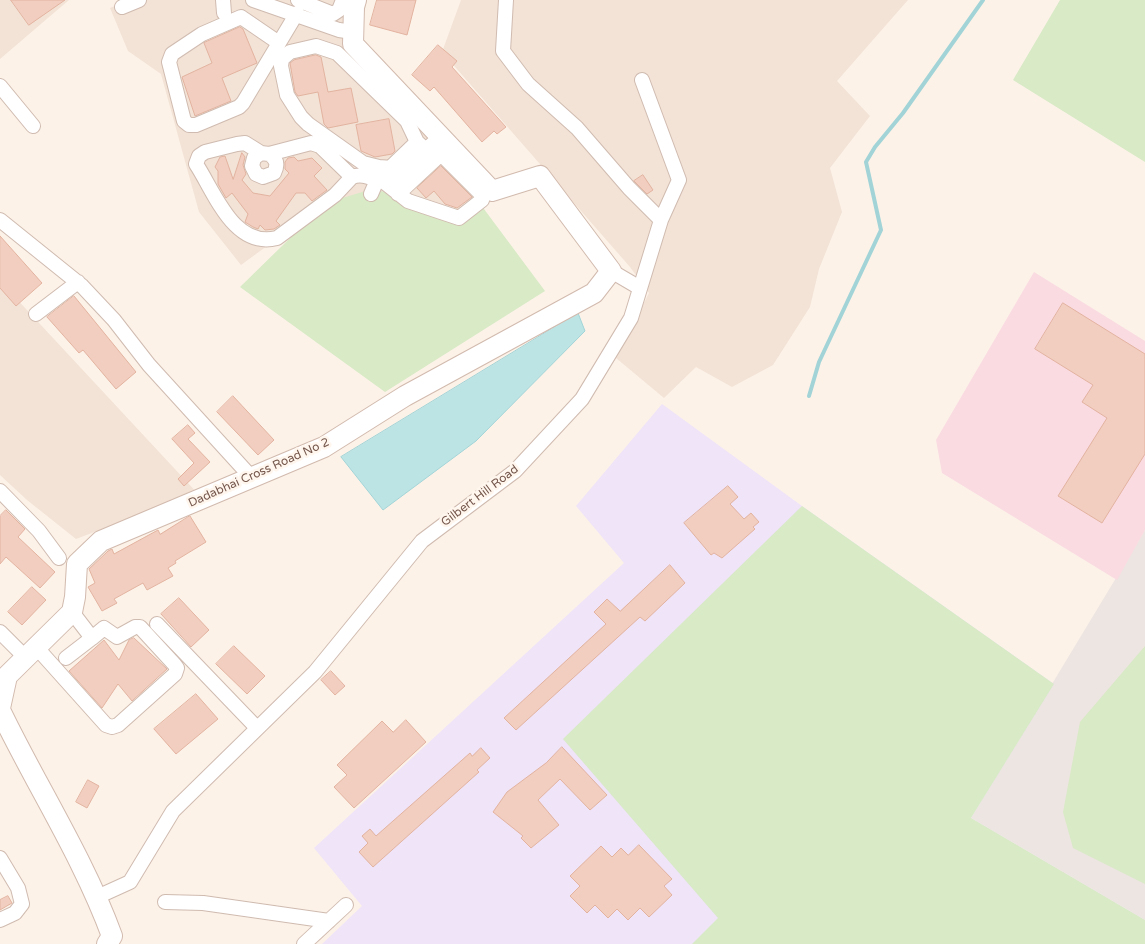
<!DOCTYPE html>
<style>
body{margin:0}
canvas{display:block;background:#fcf2e8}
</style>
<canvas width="1145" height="944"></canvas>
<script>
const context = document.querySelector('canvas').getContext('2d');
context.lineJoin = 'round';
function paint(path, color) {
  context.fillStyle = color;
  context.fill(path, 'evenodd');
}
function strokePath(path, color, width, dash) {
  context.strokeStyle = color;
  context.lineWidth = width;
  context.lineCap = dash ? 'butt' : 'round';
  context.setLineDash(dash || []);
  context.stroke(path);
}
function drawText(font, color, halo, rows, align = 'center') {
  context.font = font + ' "Varela Round",sans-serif';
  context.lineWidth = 5;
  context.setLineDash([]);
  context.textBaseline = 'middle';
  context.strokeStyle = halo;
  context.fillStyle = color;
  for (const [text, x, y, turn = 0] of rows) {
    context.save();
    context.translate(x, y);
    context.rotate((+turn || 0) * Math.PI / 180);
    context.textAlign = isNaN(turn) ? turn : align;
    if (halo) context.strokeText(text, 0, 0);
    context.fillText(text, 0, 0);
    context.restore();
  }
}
paint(new Path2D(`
 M0 0H69L0 59Z
 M129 0H367L358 41 497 181 459 225 323 205 241 265 199 212 161 74 128 51 110 8Z
 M461 0H908L837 81 870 116 830 168 842 212 819 269 810 307 773 365 732 387 696 367 664 398 616 358 649 293 630 267 442 52Z
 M0 281 200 496 155 509 76 539 27 500 0 475Z`), '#f3e3d6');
paint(new Path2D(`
 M1145 530V920L971 818Z`), '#ede5e1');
paint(new Path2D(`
 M662 404 802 506 1054 684 971 818 1145 920V944H322L362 906 314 848 624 563 576 506Z`), '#efe4f8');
paint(new Path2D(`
 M1034 272 1145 341V530L1117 580 942 473 936 440Z`), '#fadbe2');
paint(new Path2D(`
 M1060 0H1145V162L1013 80Z
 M372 189 470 212 481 205 545 291 385 392 240 287 326 203Z
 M802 506 1054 684 971 818 1145 920V944H692L718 918 563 739Z
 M1145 646V884L1073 848 1063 812 1080 722Z`), '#d8eac6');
const water = new Path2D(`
 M578 313 585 331 476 441 383 510 341 457Z`);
paint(water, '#bce4e5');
strokePath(water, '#a2d4d7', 1);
strokePath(new Path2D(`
 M809 396 819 362 881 230 866 162 875 147 903 113 983 0`), '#a2d4d7', 4);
const building = new Path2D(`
 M11 0H65L29 25Z
 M377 0H416L407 35 370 25Z
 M240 27 243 29 257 63 222 78 231 101 195 116 182 77 212 63 204 43Z
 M438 45 457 61 452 67 506 127 497 134 494 131 482 142 434 87 430 91 412 75Z
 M316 55 321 57 328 92 351 88 358 122 328 128 324 124 318 92 298 96 295 92 290 63 294 60Z
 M389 119 395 151 392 154 375 157 361 151 356 125Z
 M242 153 245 157 243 165 246 174 242 180 253 193 270 196 289 173 285 169V162L288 158 294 157 298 161 312 158 322 168 314 176 327 190 312 201 305 193H296L276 221 280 225 274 229 265 230 260 225 258 229 253 227 245 222 248 214 232 193 226 198 218 184V171L215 167 220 157 225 156 233 179Z
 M441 166 472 197 457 208 445 204 434 191 426 198 417 188Z
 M643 175 653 190 647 194 634 181Z
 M0 236 42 283 16 306 0 288Z
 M74 296 136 372 116 389 83 350 79 353 47 317Z
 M1063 303 1145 354V454L1102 523 1058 496 1107 418 1082 402 1093 385 1035 349Z
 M233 396 274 440 258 455 217 412Z
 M188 425 195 433 188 439 210 462 184 486 178 479 194 463 172 439Z
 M728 486 738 497 730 504 744 519 751 513 759 522 753 527 755 529 722 558 714 553 711 555 684 523Z
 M6 510 25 529 18 537 55 572 40 588 6 557 0 564V516Z
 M190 516 206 542 175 561 176 563 168 568 173 576 147 590 143 583 114 599 117 603 102 611 88 587 95 583 89 569 108 551 112 549 114 554 158 530 160 534Z
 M670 565 685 583 645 621 640 617 516 730 504 718 606 624 594 612 607 599 620 611Z
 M32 587 46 600 22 625 8 612Z
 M179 598 209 630 191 647 161 614Z
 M134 638 167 669 132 701 118 684 102 708 69 671 104 640 119 660 129 640Z
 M234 646 265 676 247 694 216 664Z
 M331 671 345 686 335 695 321 680Z
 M196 694 218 719 176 754 154 729Z
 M406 720 426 742 354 808 334 787 347 775 337 765 382 721 393 732Z
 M562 747 607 795 590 810 560 779 538 800 559 825 531 848 521 838 523 836 493 812 507 792 546 763Z
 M481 748 490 758 477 770 479 772 373 867 359 852 368 843 362 836 370 829 376 836 470 753 472 756Z
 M88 780 99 786 87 808 76 802Z
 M639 845 672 879 664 886 672 895 649 917 640 908 628 920 617 909 608 918 595 905 587 913 570 896 580 886 570 876 601 846 612 857 621 848 628 855Z
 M8 896 12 903 0 910V900Z`);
paint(building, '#f1cec0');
strokePath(building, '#e3b3a0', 1);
const street = new Path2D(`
 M223 0 224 13
 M253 0 339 30 353 32
 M298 0 333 14 339 10 343 0
 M506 0 503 51 528 84 577 128 629 188 661 220
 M122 7 139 0
 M279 43 241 17 202 34 172 54 169 62 184 121 189 125H196L239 107 243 103 297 13
 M0 86 33 126
 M261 153 254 158 252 166 256 174 263 177 274 173C278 165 277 159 269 154
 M391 167 417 142
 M406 169 379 167 363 163 308 124 301 117 287 95 281 66 282 59 290 52 316 46 337 53 407 121 417 142 426 150
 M352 177 335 195 277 238C234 249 215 193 196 164L199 156 205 152 237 144 245 143 261 153 269 154 311 143 320 146 352 177C368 171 378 186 393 180L440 137
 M384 182 408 201 459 218 482 200 483 196 432 145
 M371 194 377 180
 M398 194 441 154
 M0 220 82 286 114 320 149 365 252 478
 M611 271 640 288
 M36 314 78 282
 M0 491 39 531 59 558
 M157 624 256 727
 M0 632 26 658
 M37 648 106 725 112 727 118 725 175 674 177 668 174 664 140 627H135L117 637 104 628 92 638 72 612
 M66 658 92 638
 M0 858 18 888 22 904 15 913 0 920
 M97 897 130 882 173 811 315 672 422 541 515 471 582 399 631 318 661 220 679 180 642 80
 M165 902 203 903 329 921
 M304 944 346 905`);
const secondary = new Path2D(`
 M0 708 7 676 72 612 75 597 77 564 101 541 324 447 405 396 594 293 611 271 540 176 492 191 353 44 354 7 356 0
 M0 710C36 785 83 857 112 936L107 944`);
strokePath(street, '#d0bbb0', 16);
strokePath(secondary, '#d2baae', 22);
strokePath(street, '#fff', 14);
strokePath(secondary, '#fff', 20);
drawText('12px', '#75574c', '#fff6ee', [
 ["Dadabhai Cross Road No 2",259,473,-24],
 ["Gilbert Hill Road",480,496,-37]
]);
</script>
